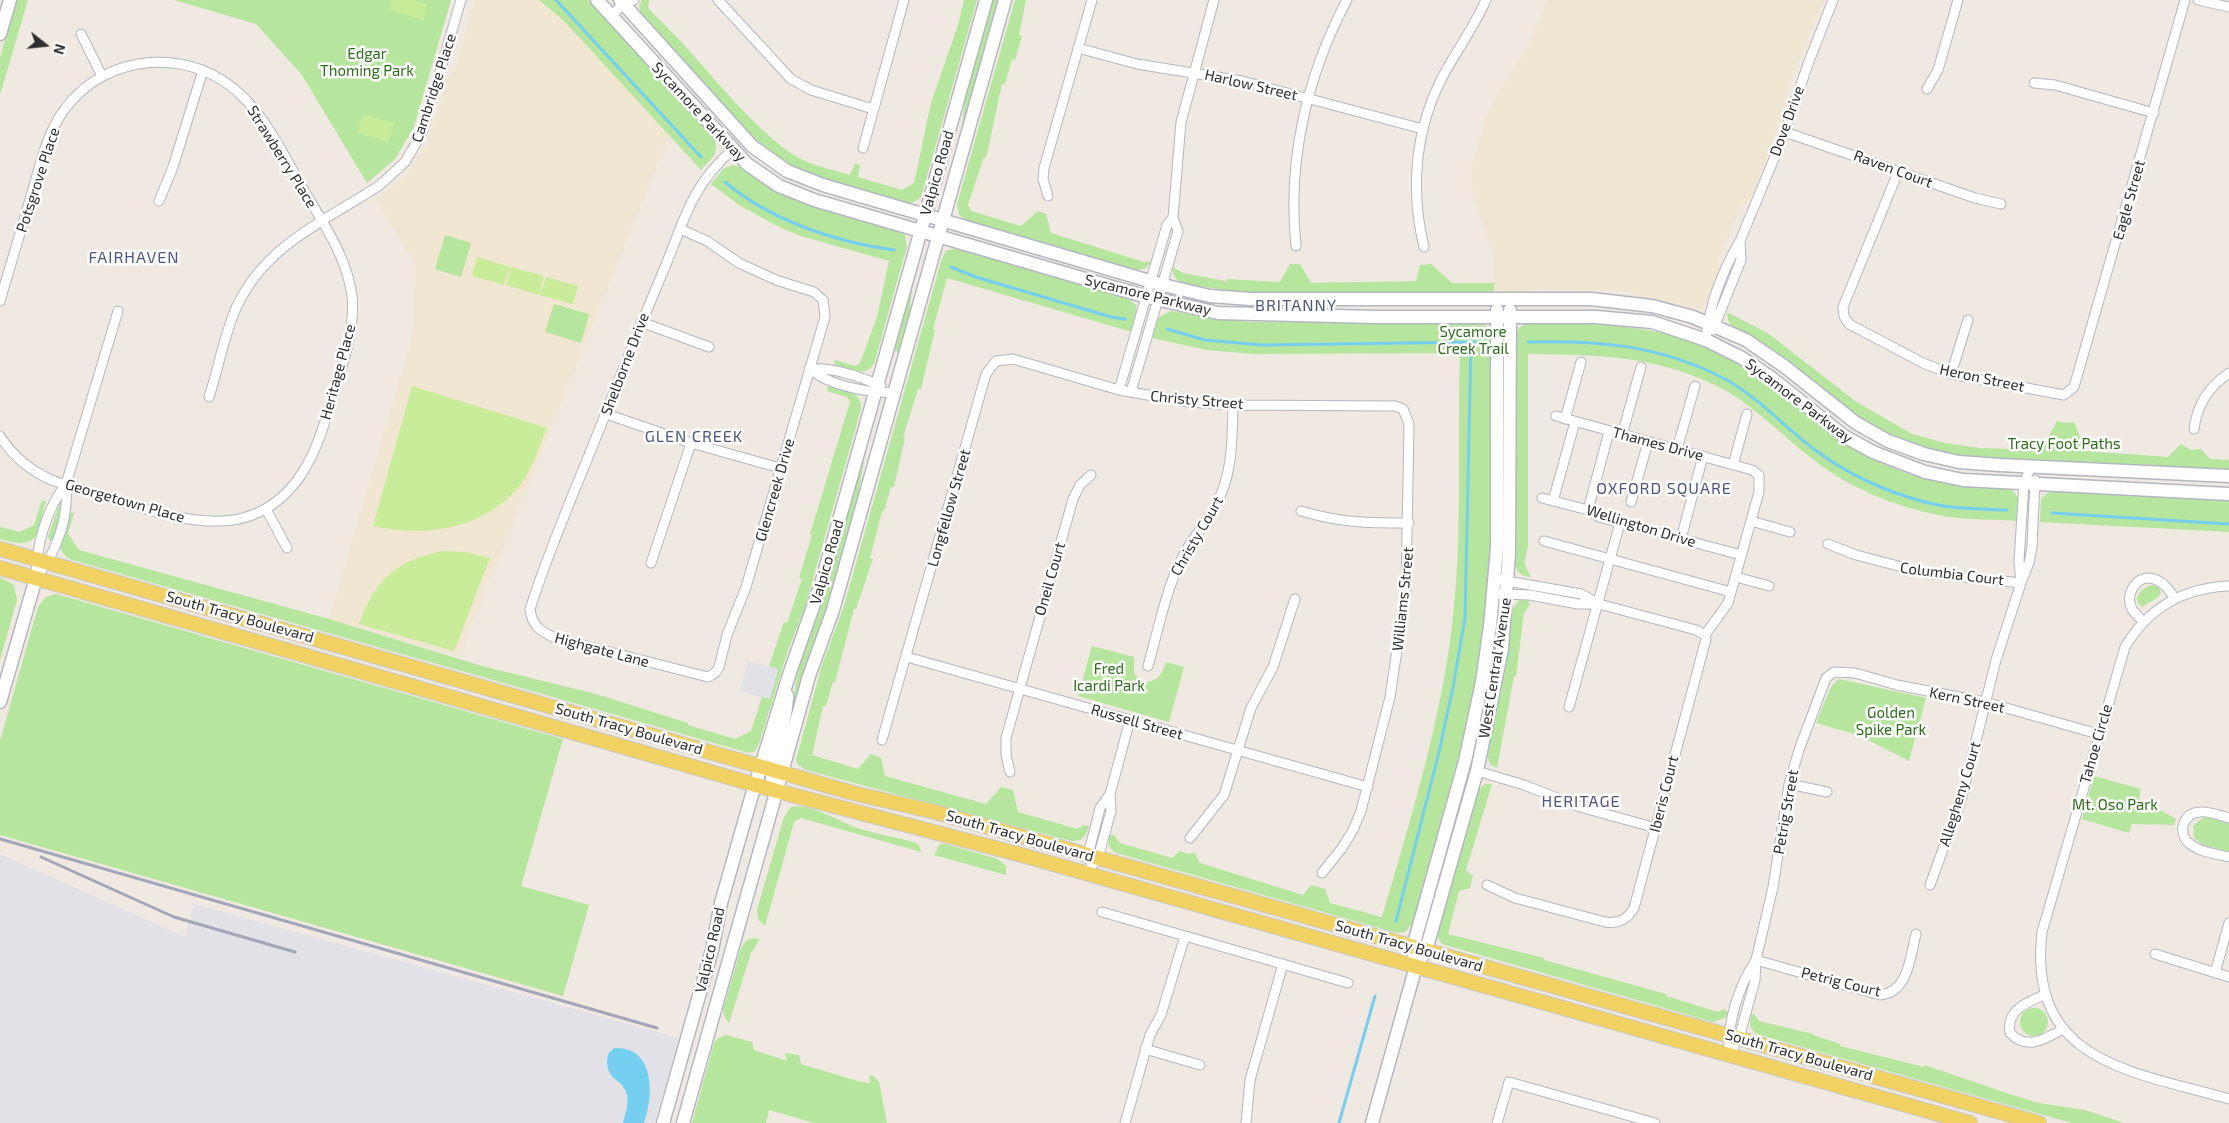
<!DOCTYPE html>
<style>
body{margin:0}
#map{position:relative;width:2229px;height:1123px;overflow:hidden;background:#efe9e1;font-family:"Exo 2",sans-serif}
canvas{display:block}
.north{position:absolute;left:20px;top:20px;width:50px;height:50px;-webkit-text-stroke:4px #fff;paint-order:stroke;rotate:106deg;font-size:14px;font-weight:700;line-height:20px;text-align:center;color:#2e2e2e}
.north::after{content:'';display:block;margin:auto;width:18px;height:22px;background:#2e2e2e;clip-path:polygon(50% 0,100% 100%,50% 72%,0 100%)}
</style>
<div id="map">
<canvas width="2229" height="1123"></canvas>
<div class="north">N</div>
</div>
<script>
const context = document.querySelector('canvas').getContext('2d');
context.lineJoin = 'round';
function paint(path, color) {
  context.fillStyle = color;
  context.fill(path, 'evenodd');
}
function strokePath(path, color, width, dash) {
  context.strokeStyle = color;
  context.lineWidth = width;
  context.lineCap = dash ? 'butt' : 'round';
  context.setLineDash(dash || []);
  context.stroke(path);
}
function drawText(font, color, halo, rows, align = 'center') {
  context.font = font + ' "Exo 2",sans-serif';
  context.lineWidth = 5;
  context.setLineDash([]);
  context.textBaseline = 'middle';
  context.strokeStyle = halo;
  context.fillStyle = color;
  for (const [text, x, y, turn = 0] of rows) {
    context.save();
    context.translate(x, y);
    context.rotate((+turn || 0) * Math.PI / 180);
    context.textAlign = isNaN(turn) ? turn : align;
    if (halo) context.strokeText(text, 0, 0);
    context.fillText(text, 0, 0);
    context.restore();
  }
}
paint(new Path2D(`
 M748 661 778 669 770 700 740 691Z
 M0 854 185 937 194 904 679 1038 654 1123H0Z`), '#e3e1e8');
paint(new Path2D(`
 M474 0H539L563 20 669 136 459 657 329 619 413 334 415 265 376 199 407 174 427 143 447 79 456 67Z
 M1548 0H1824L1798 62 1770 151 1751 197 1740 208 1729 233 1719 259V273L1708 302 1701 309 1690 310 1643 298 1627 291 1537 289 1523 293H1494L1493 252 1473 196 1471 169 1486 117 1497 95 1526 50Z`), '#f0e6d1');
paint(new Path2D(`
 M17 0H28L0 95V57Z
 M174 0H451L414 127 395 159 367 183 302 75 256 24Z
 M539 0H588L714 139C721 153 709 161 701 170L563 20Z
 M642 0H649L648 8C666 27 684 43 700 63 728 95 753 124 786 150 804 164 830 169 850 175L855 164 860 165 858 177 902 190 914 183 931 103 958 25 964 0H977L921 197 912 203H905L812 175 786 163 746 131 640 13 639 5Z
 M992 0H999L961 137 965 98Z
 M1015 0H1026L1019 35 1022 36 1015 60 1012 59 1005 84H1002L986 158 984 157 968 205 971 211 1021 226 1038 211 1046 214 1051 233 1144 262 1152 261 1146 268 1136 270 965 220 959 215 957 204Z
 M732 165C746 166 768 187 782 194 818 211 860 220 899 231L905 235 907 246 874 364C864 378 847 369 834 365L835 360 856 366 860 363 877 317 889 261 801 236 779 227 739 205 711 184 723 169Z
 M445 235 471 243 461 277 435 269Z
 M957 248 1127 298 1136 305 1137 315 1132 332 947 278 933 329 935 330 921 389H918L903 437 905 438 894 487H891L884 511H882L870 558 873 559 856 609H854L835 682H833L826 706H823L812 755 858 769 871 754 881 758 885 776 986 804 1001 787 1013 790 1018 812 1077 829 1084 825 1089 826C1086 836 1082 842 1071 841L806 770 798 765 796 760 822 665 844 606 942 258 946 251Z
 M1290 264H1300L1311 283 1416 281 1420 265 1431 264 1452 283H1494V293H1255L1224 290 1182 283C1175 279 1172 275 1173 267L1183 273 1226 281V279L1280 282Z
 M911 289H912L909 320 899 352 893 350Z
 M554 304 589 314 581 343 545 332Z
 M1170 311 1248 322 1479 323 1487 326 1490 332V544L1483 634 1466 729 1413 923 1405 932 1397 933 1116 853C1108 848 1108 842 1109 834L1115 836 1120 843 1172 858 1180 851 1188 854 1195 853 1200 863 1303 895 1311 885 1325 889 1330 903 1382 917C1410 821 1440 725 1452 626 1463 536 1457 444 1460 353L1252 354 1207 350 1152 338 1158 318Z
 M1727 312 1769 334 1855 401 1912 434 1945 443 1980 448 2041 450 2057 421 2065 423 2074 422 2086 451 2168 457 2181 444 2191 450 2201 449 2210 459 2229 460V470L1981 458 1928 449 1895 438 1860 418 1788 361 1732 327 1728 320Z
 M1526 323C1608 323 1684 324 1755 373 1799 404 1837 445 1888 466 1911 476 1935 483 1961 485 1976 487 1999 484 2013 491L2018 498V521C1995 519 1971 520 1949 517 1901 509 1852 490 1814 460 1783 437 1755 406 1721 388 1655 355 1600 355 1528 354V547L1524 563 1531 577C1522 577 1516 572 1515 563L1517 334 1519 328Z
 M828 386C842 390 863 391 861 409L805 607 788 650 759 744 755 751 749 753 72 560C65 557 61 552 60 545L69 512 74 513 68 534 79 550 329 619 482 666 596 694 688 723V725L735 739 751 731 762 697 770 699 778 669 769 666 784 622 787 623 802 579 799 578 812 535 810 534 850 402 847 397 827 391Z
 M862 460 864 461C856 512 843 563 826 612 816 644 803 674 794 706H792L799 664 820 610Z
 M2050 491 2229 500V532L2040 522 2041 499Z
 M42 500 46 501C36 535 41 551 0 539V527L20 532 34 525Z
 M60 502 64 503 54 540 50 541 48 537Z
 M0 577 14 585 17 600 0 660Z
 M2151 585 2159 587 2161 593 2157 598 2142 607 2138 603 2137 597 2143 589Z
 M56 594 563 739 521 886 589 905 563 996 0 835V741L38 607 46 597Z
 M1529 599V606L1524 613 1516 676H1514L1497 768 1490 764 1487 755 1501 692 1511 611 1519 600Z
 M1092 646 1134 657V674L1144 681C1158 683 1162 674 1166 662L1184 667 1169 722 1078 696Z
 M1839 679 1926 698 1909 761 1858 735 1816 723 1831 687Z
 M2094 776 2141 789 2139 798 2176 819 2174 825 2132 824 2129 833 2082 819Z
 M1485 784H1492L1466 870 1473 876 1470 888 1459 891 1448 934 1544 958V960L1666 994V996L1718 1012 1724 1009 1728 1012 1725 1018 1713 1022 1442 944 1438 938V930L1478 790Z
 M791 807C811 802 839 822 857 828 876 834 895 837 914 842L919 845 921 852 801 818 794 822 765 926 758 919 757 910 784 817Z
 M2204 817 2229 823V852L2202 844 2194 838 2193 826Z
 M940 844H946L998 859 1006 866V875L934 855Z
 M753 938 760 939 751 953 729 1023 724 1016 723 1010 741 948 746 941Z
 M2020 1022a14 14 0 1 1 28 0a14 14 0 1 1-28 0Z
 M1751 1014 1755 1015 1759 1021 1813 1034V1035L1840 1044V1046L1924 1067 1925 1065 2009 1094 2039 1103 2085 1110 2124 1123H2072L1760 1035 1755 1033 1750 1026Z
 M726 1035 752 1042 754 1050 787 1061 785 1053 799 1055 801 1064 861 1082 870 1083 869 1075 873 1076 879 1082 887 1123H814L769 1110 766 1123H692L714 1043 718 1038Z`), '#b6e59e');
paint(new Path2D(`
 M391 0H414L427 4 423 20 389 10Z
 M363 114 394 123 389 142 357 133Z
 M477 257 510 267 504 285 472 276Z
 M511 267 544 276 539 295 506 285Z
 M546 277 578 286 573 304 540 295Z
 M412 386 547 428C539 446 533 468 521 484 486 529 426 538 373 526Z
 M442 551 465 552 490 558 454 651 359 624C375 580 395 561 442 551Z`), '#c9ec9a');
paint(new Path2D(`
 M615 1048C655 1047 654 1095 644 1123H623C625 1113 630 1103 626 1092 621 1078 607 1081 607 1060 608 1054 609 1051 615 1048Z`), '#75cff0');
strokePath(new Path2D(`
 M556 0 701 157
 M725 182C770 220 835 242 894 250
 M951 267 976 277 1111 317 1125 319
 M1167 329 1205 340 1262 345 1480 342
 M1528 342C1598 340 1659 345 1723 378 1759 397 1786 429 1818 452 1853 478 1900 498 1943 506 1963 509 1985 509 2007 510
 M2052 513 2229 524
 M1396 921 1439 752 1453 687 1465 618 1471 342
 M1339 1123 1375 996`), '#75cff0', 3);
const street = new Path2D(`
 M718 0 791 79 811 90 873 109
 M2198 0 2229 7
 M611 16 623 4 634 0
 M81 34 102 76
 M1078 48 1137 64 1242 81 1423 129
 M2034 83 2055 85 2154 113
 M1927 89 1938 70 1958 0
 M1785 132 1975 198 2001 204
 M863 148 904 0
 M1898 172 1843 307 1844 316 1849 324 1923 363 1951 374 2064 395 2074 387 2185 0
 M1048 196 1043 179 1044 168 1092 0
 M159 201 173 167 203 70
 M680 229 707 241 739 263 776 280 814 292 823 300 825 317 746 587 727 635 719 667 715 673 708 677 555 638C540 631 532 626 530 609 551 543 580 479 605 415 625 365 644 316 665 267 685 218 691 187 732 150
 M1296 246C1287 161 1307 75 1347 0
 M1424 247C1410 190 1415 129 1443 76 1457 50 1474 27 1486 0
 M0 301C10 266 21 231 31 196 40 166 46 135 64 110 106 52 192 46 242 96 269 122 286 160 305 192 324 225 347 257 352 296 356 337 337 379 326 418 313 462 291 505 243 518 189 532 111 496 57 482 34 474 13 457 0 436
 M641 322 709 347
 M1713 330 1741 260 1740 241
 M1706 340C1709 306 1723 270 1740 241L1785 132 1808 64 1833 0
 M809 369C833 387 865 392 894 393
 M809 369C833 367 859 376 881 386
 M1951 374 1968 320
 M1119 390 1167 225 1173 218
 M1131 392 1178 231 1173 218 1181 122 1214 0
 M209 397C219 367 224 334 237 306 266 244 327 220 380 185L405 162 422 133 461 0
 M606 414 691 443 780 468
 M1556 416 1752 470 1759 475V492L1728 603 1705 635
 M1565 419 1581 362
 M2194 429C2197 405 2208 387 2229 373
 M1622 435 1641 367
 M1677 449 1695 386
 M1733 465 1747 414
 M1542 498 1588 510 1599 517 1741 555
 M1553 501 1575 422
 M1631 502 1648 442
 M266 509 287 548
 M1588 510 1609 432
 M1301 511C1341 523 1368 523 1409 523
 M1751 521 1790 532
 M1681 539 1703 456
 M1544 541 1731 592
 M1828 544 1856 555 1925 573 2021 583
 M651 563 691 443
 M1736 577 1769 586
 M36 578C57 552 69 517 66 484L118 311
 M36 578C36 546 46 510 66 484
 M2022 580 2029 563 2032 547 2035 480
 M2229 586C2183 588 2149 607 2125 647L2042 932C2027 1063 2132 1071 2229 1099
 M1500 594 1530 595 1578 604H1599
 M2143 621C2140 618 2134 613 2132 609 2124 595 2137 573 2154 579 2164 582 2169 590 2174 597
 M907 657 1368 787
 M1148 666C1158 631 1165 593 1181 560 1189 542 1204 526 1214 509 1233 476 1232 441 1233 405
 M1569 707 1620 523
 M882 740 986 374 996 361 1013 359 1119 390 1188 402 1233 405 1395 406 1403 409 1409 424 1406 590 1390 697 1361 811 1353 830 1342 848 1322 873
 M1477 771 1524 785 1580 807 1656 828
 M1010 772 1006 755V738L1073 499 1080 485 1091 475
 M1789 784 1827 792
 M2229 818C2213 813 2189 804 2183 826 2182 832 2184 839 2189 843 2198 852 2217 854 2229 857
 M1190 838 1224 795 1251 708 1273 667 1295 599
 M1087 859 1100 808 1110 794
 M1086 873 1098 858 1111 811 1110 794 1130 720
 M1487 885 1515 898 1605 922C1618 924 1627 920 1634 908L1706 639 1705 635 1696 630 1599 604 1581 594 1496 579
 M1930 885 1962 797 1996 660 2021 583 2019 561 2024 483 2031 466
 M1102 912 1348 983
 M2155 954 2229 977
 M1756 960 1880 995C1909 992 1910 957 1916 934
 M2215 973 2229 923
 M2044 995C2026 1003 2006 1010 2010 1033 2027 1051 2045 1039 2063 1029
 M1145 1049 1200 1065
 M1729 1055 1739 1038 1755 980 1756 960 1773 887 1789 784 1799 750 1826 678 1834 672 1855 673 1897 685 1985 702 2098 734
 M1729 1055C1727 1023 1738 987 1756 960
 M1125 1123 1150 1035 1161 1015 1185 936
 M1246 1123 1250 1080 1283 964
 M1497 1123 1509 1082 1655 1123`);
const secondary = new Path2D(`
 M597 0 747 164 779 186 814 200 1147 297 1218 313 1375 317H1596L1652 322 1706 340 1742 358 1773 379 1844 436 1873 452 1925 472 1963 480 2229 494
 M620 0 752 146 787 171 823 185 1163 285 1210 296 1251 299H1591L1652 306 1693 317 1746 340 1784 366 1856 423 1888 441 1924 454 1959 462 2000 465 2229 476
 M0 34 10 0
 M0 702 36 578
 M772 778C772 750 787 725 787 695
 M1414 957 1413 947 1465 761 1482 682 1490 626 1497 548V310
 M663 1123 712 950 721 903 749 805 790 672 821 584 986 0
 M683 1123 809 676 833 610 1005 0
 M1372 1123 1416 966 1426 950 1477 771 1502 649 1509 553 1510 310`);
const primary = new Path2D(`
 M0 549 853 793 935 812 2039 1123
 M0 568 777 791 1018 854 1970 1123`);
strokePath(street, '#b4b7c1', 11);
strokePath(secondary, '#b4b7c1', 15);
strokePath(primary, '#c9c9c9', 16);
strokePath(street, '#fff', 9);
strokePath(secondary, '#fff', 12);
strokePath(primary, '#f2d163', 14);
strokePath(new Path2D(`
 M0 839 657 1028
 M41 857 174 917 295 952`), '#a3a6b8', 3);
drawText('15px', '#2c6e1b', '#fff', [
 ["Edgar",367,54],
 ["Thoming Park",367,71],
 ["Sycamore",1473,332],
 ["Creek Trail",1473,349],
 ["Tracy Foot Paths",2064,444],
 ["Fred",1109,669],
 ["Icardi Park",1109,686],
 ["Golden",1891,713],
 ["Spike Park",1891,730],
 ["Mt. Oso Park",2115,805]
]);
drawText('15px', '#2e2e2e', '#fff', [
 ["Harlow Street",1251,85,13],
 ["Cambridge Place",434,88,-72],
 ["Sycamore Parkway",699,112,47],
 ["Dove Drive",1787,121,-70],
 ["Strawberry Place",282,157,58],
 ["Raven Court",1893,169,20],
 ["Valpico Road",937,173,-74],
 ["Potsgrove Place",38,180,-72],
 ["Eagle Street",2129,200,-74],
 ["Sycamore Parkway",1148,295,14],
 ["Shelborne Drive",625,364,-69],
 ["Heritage Place",338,372,-75],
 ["Heron Street",1982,378,12],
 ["Christy Street",1197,400,5],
 ["Sycamore Parkway",1799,401,37],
 ["Thames Drive",1658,444,15],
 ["Glencreek Drive",775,490,-74],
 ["Georgetown Place",125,501,16],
 ["Longfellow Street",949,508,-74],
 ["Wellington Drive",1641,526,17],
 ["Christy Court",1197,536,-60],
 ["Valpico Road",827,562,-74],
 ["Columbia Court",1952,574,7],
 ["Oneil Court",1050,579,-74],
 ["Williams Street",1403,599,-84],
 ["South Tracy Boulevard",240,617,16],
 ["Highgate Lane",602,650,15],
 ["West Central Avenue",1495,668,-81],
 ["Kern Street",1967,700,12],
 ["Russell Street",1137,722,16],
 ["South Tracy Boulevard",629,729,16],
 ["Tahoe Circle",2096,744,-74],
 ["Iberis Court",1664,794,-76],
 ["Allegheny Court",1960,794,-73],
 ["Petrig Street",1786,812,-80],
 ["South Tracy Boulevard",1020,836,16],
 ["South Tracy Boulevard",1409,946,16],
 ["Valpico Road",710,950,-77],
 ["Petrig Court",1841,982,14],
 ["South Tracy Boulevard",1799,1055,16]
]);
context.letterSpacing = '1px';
drawText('16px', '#4d5680', '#fff', [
 ["FAIRHAVEN",134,258],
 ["BRITANNY",1296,306],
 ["GLEN CREEK",694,437],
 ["OXFORD SQUARE",1664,489],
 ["HERITAGE",1581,802]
]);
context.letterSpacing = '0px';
</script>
